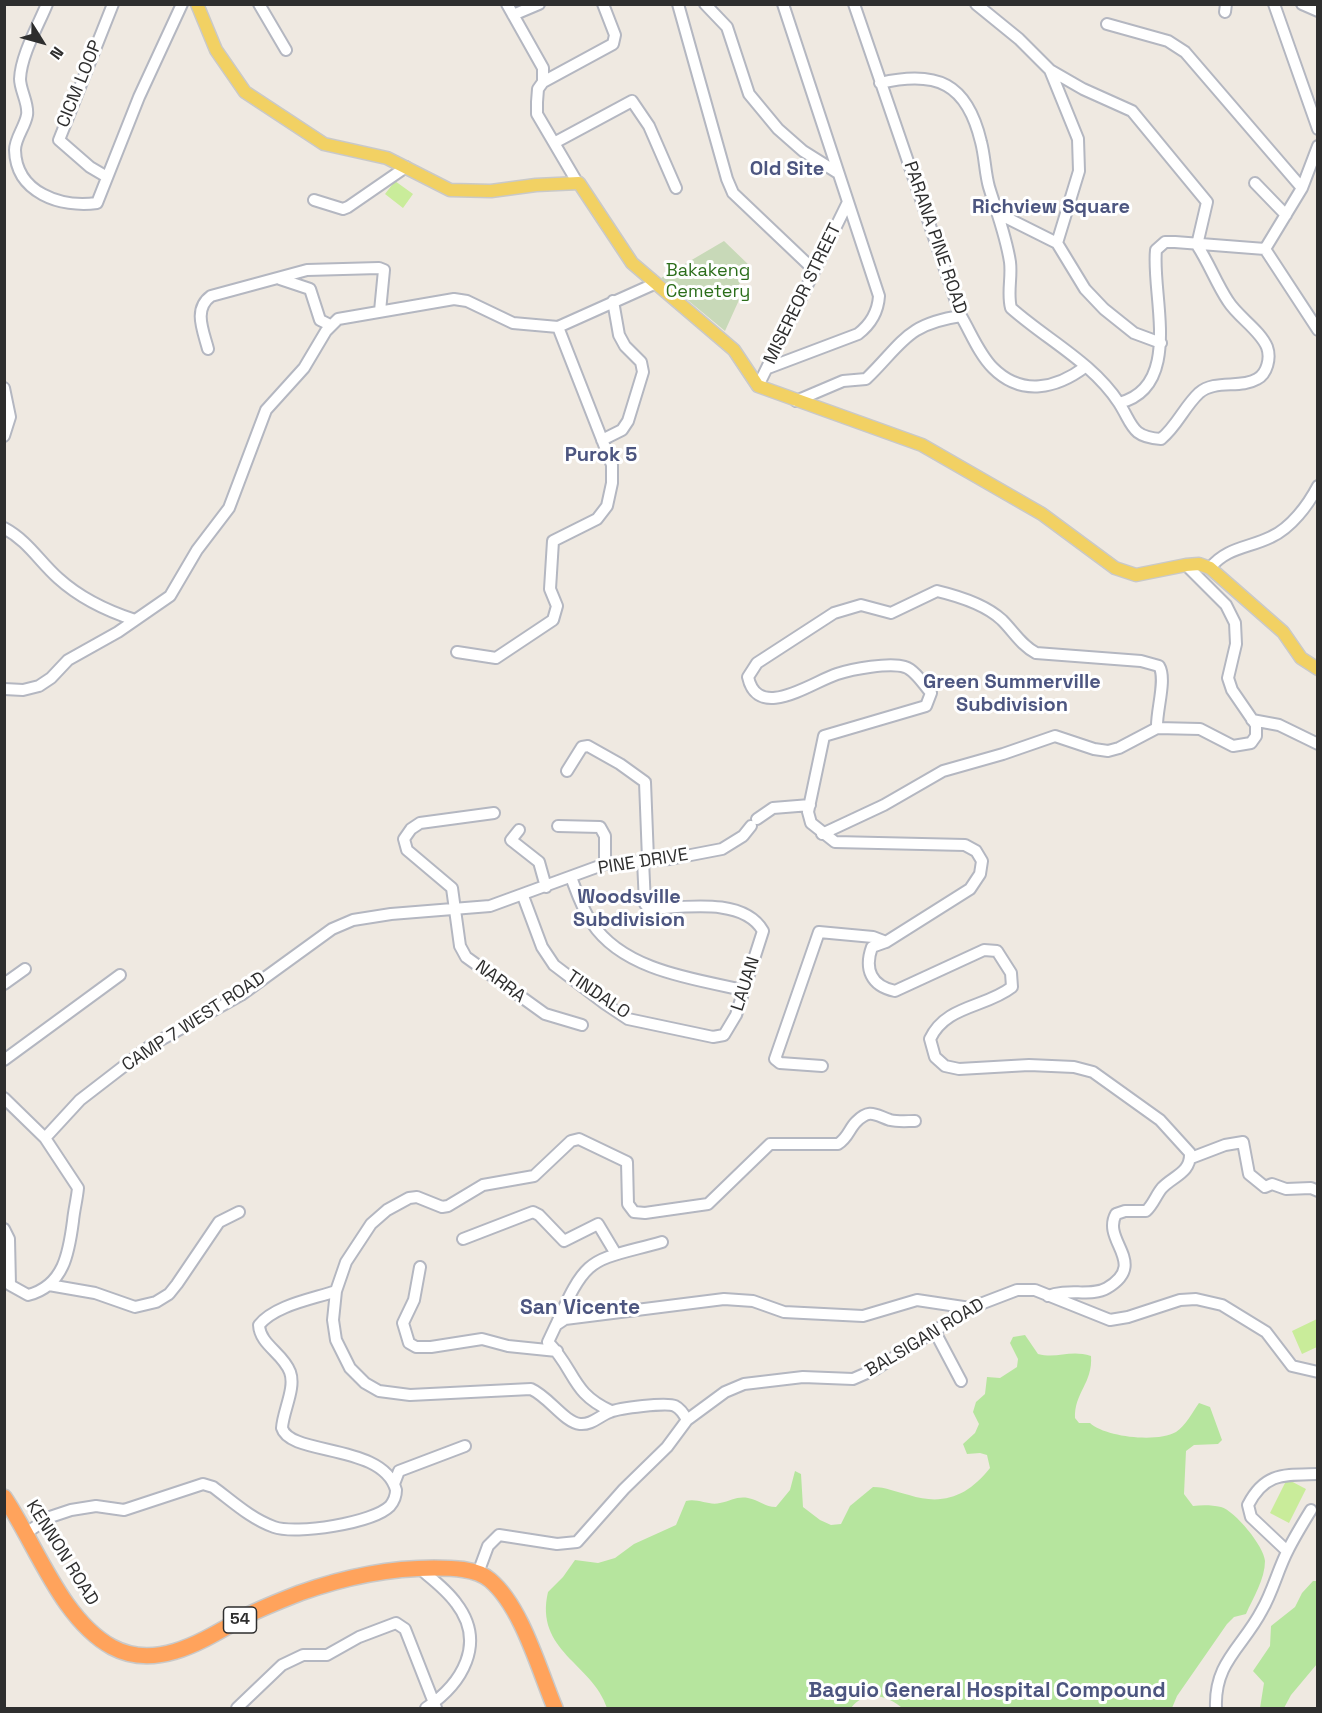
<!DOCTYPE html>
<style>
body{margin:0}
#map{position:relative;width:1322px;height:1713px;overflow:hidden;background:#efe9e1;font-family:"Space Grotesk",sans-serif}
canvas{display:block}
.frame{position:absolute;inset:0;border:6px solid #2e2e2e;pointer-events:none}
.north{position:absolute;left:12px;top:12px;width:60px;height:60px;-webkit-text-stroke:4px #fff;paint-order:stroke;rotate:127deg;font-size:16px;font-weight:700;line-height:24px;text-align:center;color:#2e2e2e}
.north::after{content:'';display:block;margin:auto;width:21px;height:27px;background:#2e2e2e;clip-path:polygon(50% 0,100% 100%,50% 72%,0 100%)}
</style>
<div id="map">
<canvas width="1322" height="1713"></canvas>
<div class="frame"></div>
<div class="north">N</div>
</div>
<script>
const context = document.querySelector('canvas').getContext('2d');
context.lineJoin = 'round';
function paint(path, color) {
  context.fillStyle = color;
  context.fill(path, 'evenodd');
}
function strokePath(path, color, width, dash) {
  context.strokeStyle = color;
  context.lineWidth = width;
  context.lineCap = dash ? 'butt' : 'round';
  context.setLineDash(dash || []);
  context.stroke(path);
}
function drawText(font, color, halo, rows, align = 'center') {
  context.font = font + ' "Space Grotesk",sans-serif';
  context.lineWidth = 6;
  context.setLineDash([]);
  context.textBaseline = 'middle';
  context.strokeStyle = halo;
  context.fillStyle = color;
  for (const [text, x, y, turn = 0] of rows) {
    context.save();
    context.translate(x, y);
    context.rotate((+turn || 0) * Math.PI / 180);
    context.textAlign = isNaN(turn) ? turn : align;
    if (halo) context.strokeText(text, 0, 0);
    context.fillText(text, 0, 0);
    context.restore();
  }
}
paint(new Path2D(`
 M1025 1335 1038 1354C1058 1359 1070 1349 1091 1356 1093 1383 1074 1393 1075 1418L1079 1423H1090C1105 1437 1157 1443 1176 1432 1186 1425 1192 1413 1199 1403L1210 1407 1222 1440 1218 1444 1194 1445 1186 1451 1184 1494 1193 1506C1202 1505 1212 1505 1221 1507 1235 1511 1264 1546 1265 1561 1265 1579 1253 1598 1246 1614L1234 1617 1227 1624 1177 1696 1172 1708H902C888 1695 865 1689 851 1708H607C593 1664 534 1651 548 1592L563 1577 575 1560 598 1563 615 1558 634 1544 676 1525 686 1501C698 1498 709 1506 720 1503 731 1501 737 1496 748 1498 759 1500 765 1507 776 1507L790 1490 795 1471 801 1474 803 1507 820 1520 831 1525 841 1524 850 1506 873 1487C886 1487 896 1492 909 1495 943 1506 968 1496 990 1468L987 1455 980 1453 967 1454 963 1444 975 1433 979 1424 973 1412 976 1402 985 1394 987 1377 1000 1378 1017 1367 1018 1359 1010 1343 1013 1337Z
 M1313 1581H1317V1664L1291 1695 1284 1708H1260L1264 1683 1253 1671 1270 1646 1271 1626 1295 1607 1302 1593Z`), '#b6e59e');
paint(new Path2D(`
 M724 241 752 268 733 292 739 300 725 331 661 278Z`), '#c8d9b8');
paint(new Path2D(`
 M395 181 413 194 403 208 385 194Z
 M1317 1319V1347L1302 1354 1292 1331Z
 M1287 1479 1306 1489 1289 1523 1270 1513Z`), '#c9ec9a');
const minor = new Path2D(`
 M47 4C38 26 21 55 20 79 20 90 29 104 27 115 25 127 15 138 15 150 16 193 61 208 97 203L139 97 182 4
 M259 4 286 50
 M507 4 543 68V82L538 89 537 102V114L577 182
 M678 4 727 179 733 193 814 270
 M705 4 727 27 749 94 778 129 803 151 838 173
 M854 4 961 316C971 333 979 354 993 368 1022 397 1057 388 1085 367
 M976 4 1019 39 1050 70 1078 139 1079 171 1057 243
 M1274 4 1318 129
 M1302 4 1318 11
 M1225 12 1226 4
 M513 15 539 4
 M1107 24 1168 41 1185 52 1302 188
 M543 82 613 44 615 35 603 4
 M880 83C937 70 967 83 981 142 985 157 985 173 989 187 997 213 1006 236 1010 262 1012 278 1007 293 1011 308 1047 340 1092 362 1119 403 1133 425 1131 437 1161 439 1177 426 1184 407 1199 393 1215 379 1240 389 1257 379 1267 374 1271 358 1267 347 1260 330 1238 317 1228 301 1216 283 1209 263 1197 245L1207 202 1132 111 1083 89 1050 70
 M554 143 632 101 649 126 676 188
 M107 177 90 167 59 140 113 4
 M1255 183 1286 215
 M314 200 343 209 348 207 406 167
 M1001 215 1057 243 1085 289 1104 309 1134 333 1161 343
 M1265 249 1302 188 1318 146
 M1265 249 1318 330
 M280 279 310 289 320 320 330 325
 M208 349C203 330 193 309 211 296L307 270 379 268 384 270 380 311
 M768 368 858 334C871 324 878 312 879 296L783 4
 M758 386 848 202
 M4 388 10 417 4 436
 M796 401 843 381 866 379C903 343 906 324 961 316
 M1119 403C1184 387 1151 294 1156 250L1165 242H1175L1265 249
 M602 440 622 430 628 421 643 372 641 362 625 346 619 335 613 301
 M4 528C28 541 39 561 58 578 80 598 107 611 135 620
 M1210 568C1227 547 1249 548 1271 537 1291 528 1308 505 1318 486
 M457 652 496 658 553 620 557 606 550 589 553 541 597 519 607 506 612 483V465L558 327
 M4 689 23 690 39 686 51 678 68 660 118 632 170 596 197 550 229 508 266 410 304 368 326 331 338 319 454 299 467 301 513 323 558 327 654 284
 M1252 720 1279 725 1318 744
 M567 771 582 747 588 746 620 764 645 782 648 859
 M494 813 420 823 411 829 404 839 407 850 452 888 460 946 466 957 545 1014 582 1025
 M757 819 773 808 810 805
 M558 826 600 827 605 836V864
 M519 830 511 840 539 862 546 887
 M822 834 884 805 943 771 1003 754 1055 736 1094 749 1108 751 1119 748 1157 728 1200 729 1233 746 1251 743 1256 736V725L1232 690 1228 678 1236 644 1235 623 1226 605 1186 565
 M571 877C577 893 582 909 592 923 623 970 693 979 744 990
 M523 896 542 947 554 965 604 1003 628 1019 713 1037 724 1035 736 1015 763 931C743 896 681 908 649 909L645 904 643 860
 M4 984 25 969
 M4 1060 120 975
 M822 1066 780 1063 775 1059 819 932 873 937 886 942
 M4 1098 45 1138 78 1188C77 1199 74 1210 73 1221 69 1252 64 1286 28 1295L10 1285 9 1239 4 1229
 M45 1138 80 1100 150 1046 241 995 332 929 353 920 391 914 490 906 605 864 670 859 722 849 743 836 751 826
 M1191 1158 1225 1145 1243 1142 1249 1174 1265 1187 1272 1184 1286 1189 1311 1188 1318 1191
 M463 1239 533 1212 539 1215 564 1241 598 1224 616 1254
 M420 1267 414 1300 403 1323 409 1343 416 1347H431L482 1339 508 1346 557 1351
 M49 1285 95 1293 135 1307 156 1302 169 1294 177 1284 219 1222 239 1212
 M1048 1296C1067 1288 1092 1297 1107 1288 1149 1263 1101 1241 1116 1214L1125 1211H1146C1153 1205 1156 1195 1162 1188 1173 1176 1191 1173 1190 1153L1160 1120 1093 1072 1074 1067 1029 1065 959 1069 945 1066 935 1057 930 1039C946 1005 985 1008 1012 987L1011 973 997 951 984 950 895 991C871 986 864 969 872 947L886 942 970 889 980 874 982 861 976 851 965 845 835 842 811 823 808 812 824 736 926 706 931 693C924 685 915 670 905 667 890 662 852 669 837 674 812 682 758 722 748 677L757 663 834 613 861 605 891 613 937 591C958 596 986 605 1002 620 1014 632 1021 645 1036 653L1141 661 1159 666C1167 679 1156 711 1157 728
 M556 1325C588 1253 590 1262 662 1242
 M934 1330 961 1381
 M611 1411C571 1393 576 1371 548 1342L556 1325 565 1319 724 1299 753 1301 784 1312 863 1316 917 1300 970 1308
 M687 1420C684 1414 681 1409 675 1406 667 1402 619 1408 610 1412 599 1416 592 1425 580 1424 564 1422 549 1397 531 1389L410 1395 379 1391 365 1383 350 1368 336 1340 333 1320 336 1291 346 1262 371 1224 387 1210 409 1198 417 1197 442 1207 448 1206 483 1185 534 1176 571 1141 579 1139 627 1162 628 1204 634 1212 645 1213 708 1204 770 1144H838C848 1138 849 1129 856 1122 870 1108 875 1115 890 1120 898 1122 907 1121 915 1121
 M394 1484 399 1471 465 1446
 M26 1533 50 1517 71 1510 96 1506 124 1510 203 1484 213 1487C232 1501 251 1519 274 1527 296 1535 373 1523 390 1506 394 1501 396 1496 396 1490 383 1443 290 1456 282 1428 283 1411 296 1388 290 1372 283 1353 260 1345 259 1325 275 1305 313 1299 336 1291
 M1287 1551 1251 1517 1248 1505C1265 1472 1284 1475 1318 1474
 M419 1568C432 1579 446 1589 456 1603 487 1643 462 1684 426 1708
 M478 1573 488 1546 499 1535 557 1544 577 1542 624 1489 667 1447 687 1420 725 1392 744 1384 803 1377 853 1379 876 1369 970 1308 1017 1290H1035L1110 1320 1128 1317 1180 1300 1196 1299 1222 1305 1266 1332 1292 1366 1318 1372
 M237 1708 282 1665 303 1655H327L359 1637 396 1623 405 1629 436 1708
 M1216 1708C1214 1662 1243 1647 1262 1610 1273 1591 1278 1569 1288 1550 1295 1536 1303 1523 1311 1510`);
const major = new Path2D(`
 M197 4 216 50 245 92 324 144 387 158 450 190 491 191 536 185 579 183 632 263 734 350 758 386 922 445 1042 514 1115 568 1136 575 1186 565 1199 564 1210 568 1283 632 1301 658 1318 669`);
const highway = new Path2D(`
 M4 1497C36 1544 61 1619 112 1647 158 1672 207 1638 246 1616 264 1607 282 1600 300 1593 342 1578 390 1568 434 1568 451 1568 476 1568 490 1580 522 1607 539 1670 555 1708`);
strokePath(minor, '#b4b7c1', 14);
strokePath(major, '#c9c9c9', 15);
strokePath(highway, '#c9c9c9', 18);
strokePath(minor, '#fff', 10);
strokePath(major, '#f2d163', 12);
strokePath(highway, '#ffa35c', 15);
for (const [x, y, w] of [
 [240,1620,33]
]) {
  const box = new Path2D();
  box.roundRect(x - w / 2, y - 13, w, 26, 4.5);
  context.fillStyle = '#fff';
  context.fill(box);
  strokePath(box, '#2e2e2e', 1.5);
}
drawText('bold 16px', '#2e2e2e', null, [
 ["54",240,1620]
]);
drawText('18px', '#2e2e2e', '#fff', [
 ["CICM LOOP",80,84,-68],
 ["PARANA PINE ROAD",935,238,71],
 ["MISEREOR STREET",803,294,-64],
 ["PINE DRIVE",643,862,-9],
 ["NARRA",500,982,37],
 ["LAUAN",746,984,-72],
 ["TINDALO",598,995,34],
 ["CAMP 7 WEST ROAD",194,1022,-33],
 ["BALSIGAN ROAD",925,1338,-31],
 ["KENNON ROAD",62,1553,58]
]);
drawText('18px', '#2c6e1b', '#fff', [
 ["Bakakeng",708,271],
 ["Cemetery",708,292]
]);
drawText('bold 20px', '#4d5680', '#fff', [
 ["Old Site",787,170],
 ["Richview Square",1051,208],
 ["Purok 5",601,456],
 ["Green Summerville",1012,683],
 ["Subdivision",1012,706],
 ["Woodsville",629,898],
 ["Subdivision",629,921]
]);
drawText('bold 21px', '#4d5680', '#fff', [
 ["San Vicente",580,1308],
 ["Baguio General Hospital Compound",987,1691]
]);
</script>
